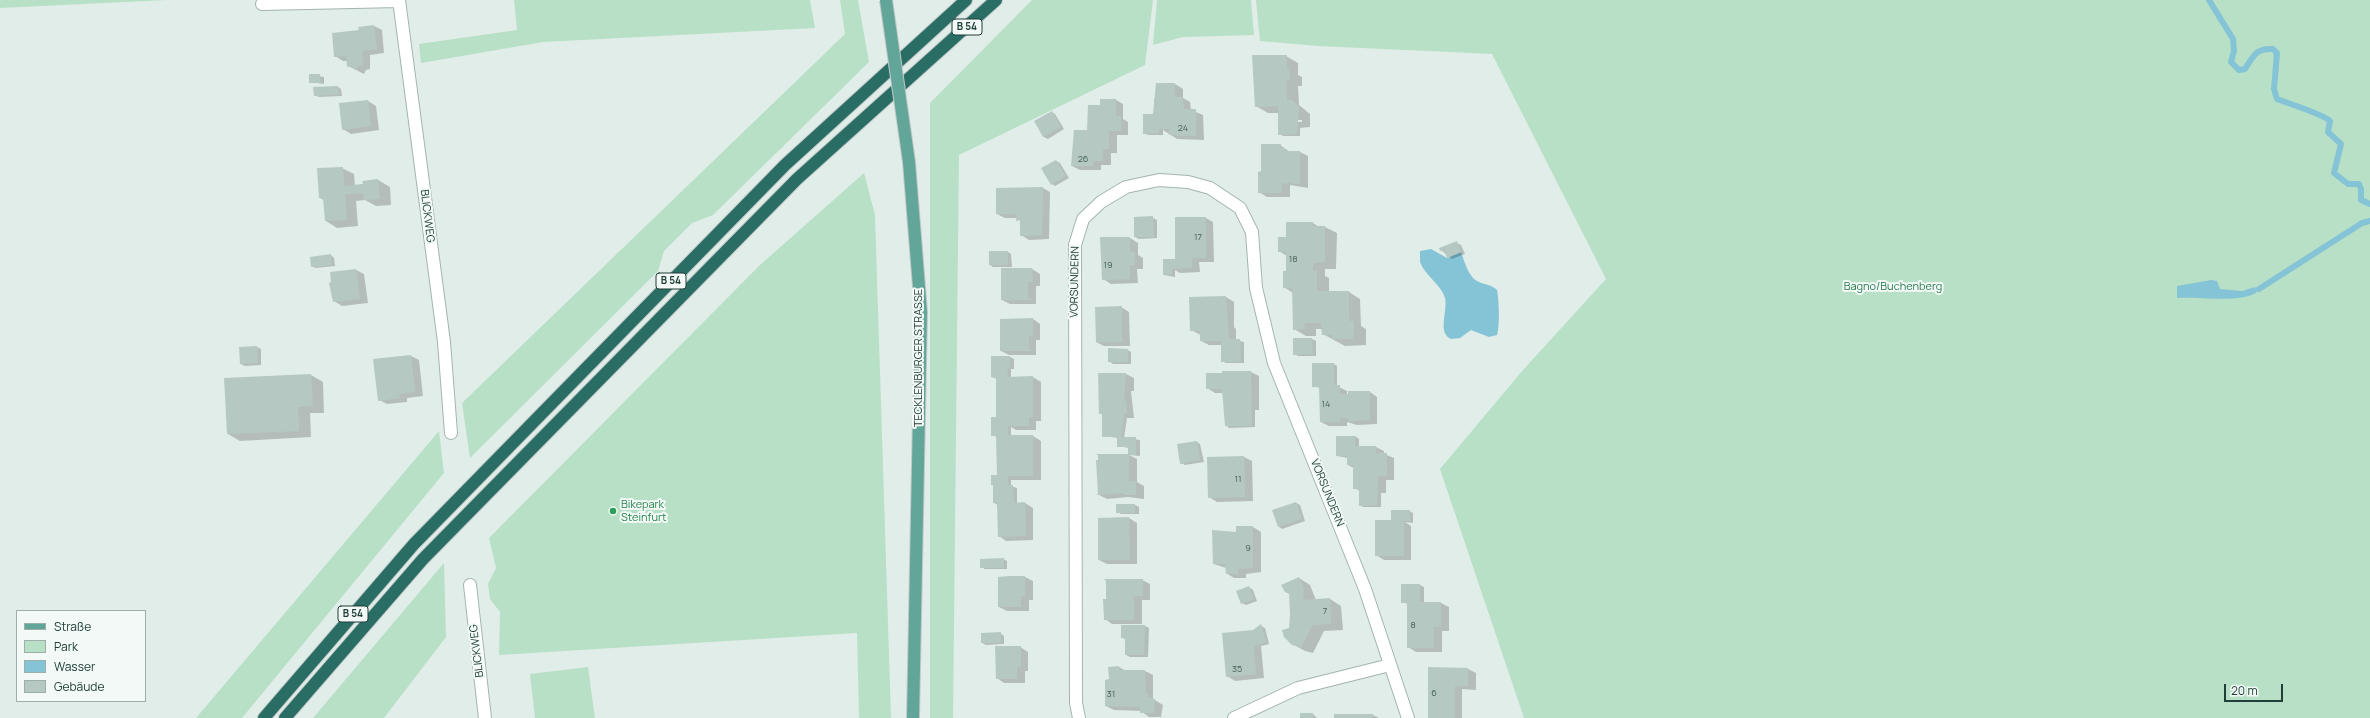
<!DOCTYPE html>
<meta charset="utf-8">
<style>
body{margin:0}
#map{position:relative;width:2370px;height:718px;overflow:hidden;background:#e1ede8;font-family:Manrope,sans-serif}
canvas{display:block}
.legend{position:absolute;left:16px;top:610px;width:130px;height:92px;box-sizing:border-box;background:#f2f9f6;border:1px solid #9eafaa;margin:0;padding:5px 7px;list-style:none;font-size:12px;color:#203f39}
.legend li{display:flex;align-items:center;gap:8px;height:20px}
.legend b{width:20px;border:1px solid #9eafaa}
.scale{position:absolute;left:2224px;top:684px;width:59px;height:18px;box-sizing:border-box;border:2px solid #203f39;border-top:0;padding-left:5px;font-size:12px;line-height:14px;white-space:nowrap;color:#203f39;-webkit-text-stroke:3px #f2f9f6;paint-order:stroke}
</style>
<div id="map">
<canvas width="2370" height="718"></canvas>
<ul class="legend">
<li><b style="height:5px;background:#62a699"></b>Straße</li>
<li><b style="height:11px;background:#b8e0c6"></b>Park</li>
<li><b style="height:11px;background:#85c4d6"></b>Wasser</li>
<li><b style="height:11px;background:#b6c8c2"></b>Gebäude</li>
</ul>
<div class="scale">20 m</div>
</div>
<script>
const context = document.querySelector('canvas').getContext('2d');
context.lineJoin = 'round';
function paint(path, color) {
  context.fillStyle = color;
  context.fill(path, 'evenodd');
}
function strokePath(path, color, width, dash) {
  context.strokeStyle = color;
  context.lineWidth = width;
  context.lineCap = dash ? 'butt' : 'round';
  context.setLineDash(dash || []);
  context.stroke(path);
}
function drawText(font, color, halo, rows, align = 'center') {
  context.font = font + ' Manrope,sans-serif';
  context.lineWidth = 4;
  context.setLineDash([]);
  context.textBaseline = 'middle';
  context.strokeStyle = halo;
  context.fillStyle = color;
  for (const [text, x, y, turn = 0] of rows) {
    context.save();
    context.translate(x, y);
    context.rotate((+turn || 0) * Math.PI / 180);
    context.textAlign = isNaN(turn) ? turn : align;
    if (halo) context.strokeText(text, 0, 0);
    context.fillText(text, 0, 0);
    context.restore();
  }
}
paint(new Path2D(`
 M0 0H167L0 8Z
 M514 0H810L815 28 543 42 421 63 419 44 517 30Z
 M840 0H858L869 62 713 215 692 223 664 251 658 271 470 458 462 403 845 34Z
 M1032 0H1153L1145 65 959 155 953 718H930V103Z
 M1157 0H1251L1254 35 1183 37 1153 45Z
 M1256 0H2370V718H1524L1440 469 1523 370 1606 279 1492 54 1318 46 1260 41Z
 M864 173 875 215 891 718H859L857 633 499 655 500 612 490 599 488 584 496 568 489 538 760 265Z
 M439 431 444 473 242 718H196Z
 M444 563 446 637 384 718H313Z
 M588 667 595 718H535L530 674Z`), '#b8e0c6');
paint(new Path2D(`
 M1431 249 1447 258 1461 252C1464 260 1468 276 1477 281 1484 285 1491 284 1497 290 1499 300 1500 327 1497 335L1489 337 1471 330 1460 338 1451 339C1437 333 1448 311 1445 298 1441 284 1425 276 1420 262V251Z
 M2211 280 2217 281 2220 289 2242 291 2255 287 2257 292C2242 304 2197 296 2177 298V286Z`), '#85c4d6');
paint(new Path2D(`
 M374 26 382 30 384 53 370 55V69L366 70 364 74 348 66 347 61H343L335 56 360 30Z
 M1286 56 1298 63V75L1302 77V86H1298L1299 105 1310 114V127L1300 128V136H1283L1279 134V113H1268L1256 106ZM1289 120H1302V122H1289Z
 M310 75 324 77V84L310 82Z
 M1175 84 1183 89V98L1190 102 1191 110 1203 115 1204 140 1177 139 1163 130V135H1148L1144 133 1154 116V99Z
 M338 87 341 89 342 96 319 97 315 95Z
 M1116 100 1123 104V119L1128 122V135H1117V153H1111V165H1101V170H1080L1072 166V152H1075L1088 131 1101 106Z
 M368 101 376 106 379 130 351 134 343 129Z
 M1052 112 1055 114 1064 129 1048 139 1044 137 1035 122Z
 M1280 145 1290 152H1300L1308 156V188L1290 185V197H1267L1259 192 1262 172Z
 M1056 161 1060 163 1069 178 1055 186 1052 184Z
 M342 168 354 174 355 186 378 180 390 187 391 205 376 206 365 200 356 201 358 226 337 228 326 221 324 200 320 198Z
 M1043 188 1050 192 1049 239 1029 240 1021 235V222L1017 218H1005L997 214Z
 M1153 218 1157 220V238L1139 239 1135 237Z
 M1206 218 1213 222 1214 262H1199L1200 272 1180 273 1175 270V277L1164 275Z
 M1313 223 1319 227H1325L1337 233 1336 269H1325V276L1329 278V292H1349L1360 299 1361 326 1366 329V345L1345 346 1323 334 1322 329H1316V336H1306L1294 329 1293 293 1284 287 1287 272V256L1279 251 1287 238Z
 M1130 238 1138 243V255L1143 258V269H1137L1138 283 1111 284 1103 279Z
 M1457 243 1461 245 1465 254 1452 259 1441 250Z
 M1008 252 1011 254 1012 267H993L990 265Z
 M331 255 334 258 335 266 315 268 312 266Z
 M1002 269H1032L1040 274V286H1036V304H1010L1002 300Z
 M356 270 364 274 368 303 342 306 334 301 331 273Z
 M1226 297 1234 302V327L1236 329V340L1244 342V363H1226L1222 361V345H1209L1201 341V335L1191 330 1190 298Z
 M1121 307 1129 312 1130 346H1104L1096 342Z
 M1033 319 1040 324V340H1036V355H1009L1001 351Z
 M1294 339H1312L1316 341V356H1298L1294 354Z
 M257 347 261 349V365L245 366 241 364Z
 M1128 350 1131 352V364H1113L1109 361Z
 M411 356 419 360 423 396 407 398V402L387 404 379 400Z
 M992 357H1010L1014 359V369H1011V378L1033 377 1041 382V421H1036V430H1016L1011 427V436H1033L1041 441V480H1011V486L1017 488V503H1025L1033 508V540L1006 541 999 536 998 505 994 503 998 476 997 437 992 435 997 418V379L992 377Z
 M1334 364 1337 366V386L1347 391V395L1370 392 1377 397V424L1357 425 1347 422V426H1329L1321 422 1320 388 1313 386Z
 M1223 372H1251L1259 376V410H1255V427L1229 428 1226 425 1223 393H1215L1207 388Z
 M1099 374H1126L1134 378V391H1131L1134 418H1127L1124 438 1140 440V456L1129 455 1137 459V482L1144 486V499L1128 497 1107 499 1099 495V455H1129V448L1118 446V438L1103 436V415L1100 413Z
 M311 375 323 382 324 413H310L311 437 240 441 228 434Z
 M1355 436 1359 439V447H1376L1384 451V454L1394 458V480H1386V493H1381V507H1363L1360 505V491L1354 488V468L1348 465V458L1337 456Z
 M1197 442 1200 444 1204 462 1185 465 1181 463Z
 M1244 457 1252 461 1253 501 1217 502 1209 497Z
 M1296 503 1300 505 1305 521 1282 529 1279 527Z
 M1135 505 1139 507V514H1121L1117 512Z
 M1409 511 1413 513V523L1405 522 1411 526V560H1384L1376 555 1394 522Z
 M1129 518 1137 523V564H1107L1099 560V519Z
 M1237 527H1253L1261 532V572L1246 574V578H1234L1226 573V568L1214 564 1237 533Z
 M1003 559 1007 561V569H985L981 567Z
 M1025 577 1033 581V600H1029V611H1007L999 607Z
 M1299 578 1310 585 1316 600 1330 599 1341 606 1343 630 1324 631 1313 653 1305 651 1292 644 1290 594 1285 592Z
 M1107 580H1142L1150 584V600H1142V624H1112L1105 619Z
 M1420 585 1424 587V603H1441L1449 607V631H1442V652H1416L1408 647V604L1402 602Z
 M1249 587 1253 590 1257 601 1246 605 1242 603Z
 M1122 626H1145L1149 628 1148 657H1130L1126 655V640L1122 637Z
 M1261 626 1265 628 1269 644 1261 646 1264 678 1235 681 1227 676 1253 631Z
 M1000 633 1004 636V644L986 645 982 643Z
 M1020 647 1028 652V671H1025V683H1004L997 678Z
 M1119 667 1126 671H1145L1153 675V699L1163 705 1161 717H1149L1141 711 1114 710 1106 706 1110 680Z
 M1468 669 1476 673V690L1462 689V718H1429Z
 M1301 714H1313L1317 718H1301Z
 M1373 715 1379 718H1335Z`), '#0003');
strokePath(new Path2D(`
 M2209 0 2233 39 2234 51 2231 62 2239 70 2245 69C2253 56 2256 48 2273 49L2277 53 2274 89 2277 99C2287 103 2325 115 2330 121L2328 132 2341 144 2334 173 2348 184H2359L2361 189V200L2370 204
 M2259 289 2362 223 2370 221`), '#85c4d6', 6);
paint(new Path2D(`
 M374 25 377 49 362 51 363 65 358 66 355 70 352 66 347 67 346 56 334 57 332 33 359 30 358 27Z
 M1252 55H1287V69H1290V80H1287V100H1292L1299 107 1297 134 1278 135V106L1255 107Z
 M309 74H320L321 83H309Z
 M1156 83H1175V97H1182L1184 109H1196V136L1169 135V129H1159V133L1143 134V114H1153Z
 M338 86 339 94 314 96 313 87Z
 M1100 99H1116V116H1121V131H1109V149H1103V161H1093V166H1071L1074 130H1087L1088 105H1100Z
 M368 100 371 126 342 130 339 103Z
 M1052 111 1061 127 1043 137 1034 121Z
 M1261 144H1281L1280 148H1285V151H1300V184H1293L1292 182 1284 184 1282 182V193H1258V172L1261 171Z
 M1056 160 1066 176 1051 185 1041 168Z
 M343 167 344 186 363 184 362 181 378 179 380 199 364 200 363 193 345 194 347 220 325 221 323 198H319L317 168Z
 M1043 187 1042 235 1020 236V220L1016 221 1017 214H996V188Z
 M1153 216 1154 237H1134V217Z
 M1175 217H1206V258H1192V268L1172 269V275H1163V259H1175Z
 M1286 222H1313V226H1325V262L1314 263 1313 266V271H1317V291H1349V318L1350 321H1354V339H1332V335H1322L1321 323H1304L1305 329 1293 330 1292 288H1283V271H1286V252H1278V237H1286Z
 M1100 237H1130V252H1135V265H1130V279L1102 280Z
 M1457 241 1461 252 1447 258 1444 249 1440 251 1439 248Z
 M989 251H1008V265H989Z
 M331 254 332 265 311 267 310 257Z
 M1001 268H1032L1033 282H1028V298L1033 300H1001Z
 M356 269 360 299 333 302 329 283 331 282 330 272Z
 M1226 296 1229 339H1240L1241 362H1221V341H1200V331H1190L1189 297Z
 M1122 306V342H1096L1095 307Z
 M1033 318V336H1029V349L1033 351H1000V319Z
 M1293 338H1312L1313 354 1293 355Z
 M257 346 258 363 240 364 239 347Z
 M1108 348 1128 349V362H1108Z
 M411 355 415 392 399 394 400 398 378 401 373 359Z
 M991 356H1010V368H1008L1007 377 1033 376V417H1029V426H1008V435H1033V476H1008V485H1013L1014 503 1025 502 1026 536 998 537 997 503H993V485H991V475H997L996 436H991V417H996V378L991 377Z
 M1312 363H1334V385H1340V394H1348V391H1370V420L1348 421 1349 418H1340V422H1320L1319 387H1312Z
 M1222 371H1251L1252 426H1225L1222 389H1206V373H1222Z
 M1098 373H1126L1124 401H1126L1127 414H1124L1121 437H1136V455H1129V481H1136V495H1123V493L1096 495 1098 494 1096 460H1098V455L1095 454H1128V447H1117V437H1102V414H1099Z
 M311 374 313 406 298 407 299 431 227 434 224 378Z
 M1336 436H1355V446H1376V453H1387V476H1378L1377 505 1359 506V489H1353V465H1347V456H1336Z
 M1197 441 1200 460 1180 464 1177 444Z
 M1244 456 1245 497 1208 498 1207 457Z
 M1296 502 1302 519 1278 527 1272 510Z
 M1116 504H1135V513H1116Z
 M1391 510H1410V521H1404V556H1375V520H1391Z
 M1129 517 1130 560H1098V518Z
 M1236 526H1253V568L1238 569V574H1226L1225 564H1213L1212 530 1236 532Z
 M1004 558V568H980V559Z
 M1010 576H1025V596H1021V607H998V577Z
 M1299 577 1304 589 1303 600 1330 598 1331 624 1312 625 1301 647 1292 645 1284 637 1282 630 1289 628 1290 615 1289 592H1285L1281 585Z
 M1104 579H1143V596H1134V620H1104L1103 599H1106V581Z
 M1401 584H1420V602H1441V627H1434V648H1407V603H1401Z
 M1249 586 1254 599 1241 604 1236 591Z
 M1261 624 1266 642 1254 646 1256 674 1226 677 1222 633 1253 630Z
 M1121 625H1145L1144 655H1125V638H1121Z
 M1001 632V643H981V633Z
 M995 646H1021V667H1017V679H996Z
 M1119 666V670H1145L1146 694H1148V697L1155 699 1154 713H1140V707L1105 706V680L1109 679 1108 667Z
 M1428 667 1468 668V686H1455V718H1428Z
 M1300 713H1313V718H1300Z
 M1334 714H1373V718H1334Z`), '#b6c8c2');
const minor = new Path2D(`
 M399 0 444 342 451 433
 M262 4 399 1
 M470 585 485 718
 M1079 718 1076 703 1075 245 1083 219 1101 202 1126 187 1159 180 1188 182 1210 188 1240 208 1252 232 1256 288 1274 363 1365 589 1408 718
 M1234 718 1298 688 1390 665`);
const major = new Path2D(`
 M909 162 921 312 913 718`);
const highway = new Path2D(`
 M264 718 414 544 785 165 966 0
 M285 718 423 559 797 179 996 0`);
strokePath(minor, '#a3b5b0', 14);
strokePath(major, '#c1c9c8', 14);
strokePath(highway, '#c1c9c8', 14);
strokePath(minor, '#fff', 12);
strokePath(major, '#62a699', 12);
strokePath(highway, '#2a6d64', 12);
const majorBridge = new Path2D(`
 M886 0 909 162`);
strokePath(majorBridge, '#c1c9c8', 14, []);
strokePath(majorBridge, '#62a699', 12);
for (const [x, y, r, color] of [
 [613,511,4,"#2e9e5b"]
]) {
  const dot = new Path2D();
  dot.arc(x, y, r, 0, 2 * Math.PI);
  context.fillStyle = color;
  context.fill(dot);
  strokePath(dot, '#f2f9f6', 1.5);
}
drawText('9px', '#46615b', null, [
 ["24",1183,128],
 ["26",1083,159],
 ["17",1198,237],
 ["18",1293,259],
 ["19",1108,265],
 ["14",1326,404],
 ["11",1238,479],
 ["9",1248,548],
 ["7",1325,611],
 ["8",1413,625],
 ["35",1237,669],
 ["6",1434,693],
 ["31",1111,694]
]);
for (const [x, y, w] of [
 [967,27,30],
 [671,281,30],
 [353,614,30]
]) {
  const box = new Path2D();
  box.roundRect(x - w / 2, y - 8, w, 16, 3);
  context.fillStyle = '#f2f9f6';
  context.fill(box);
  strokePath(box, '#203f39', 1);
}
drawText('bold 10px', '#203f39', null, [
 ["B 54",967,27],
 ["B 54",671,281],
 ["B 54",353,614]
]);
drawText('11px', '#203f39', '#f2f9f6', [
 ["BLICKWEG",427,216,83],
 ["VORSUNDERN",1075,282,-89],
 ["TECKLENBURGER STRASSE",919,358,-90],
 ["VORSUNDERN",1327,493,68],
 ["BLICKWEG",477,651,-97]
]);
drawText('11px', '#27794d', '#f2f9f6', [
 ["Bagno/Buchenberg",1893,287]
]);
drawText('11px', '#27864d', '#f2f9f6', [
 ["Bikepark",621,505],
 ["Steinfurt",621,518]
], 'left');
</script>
